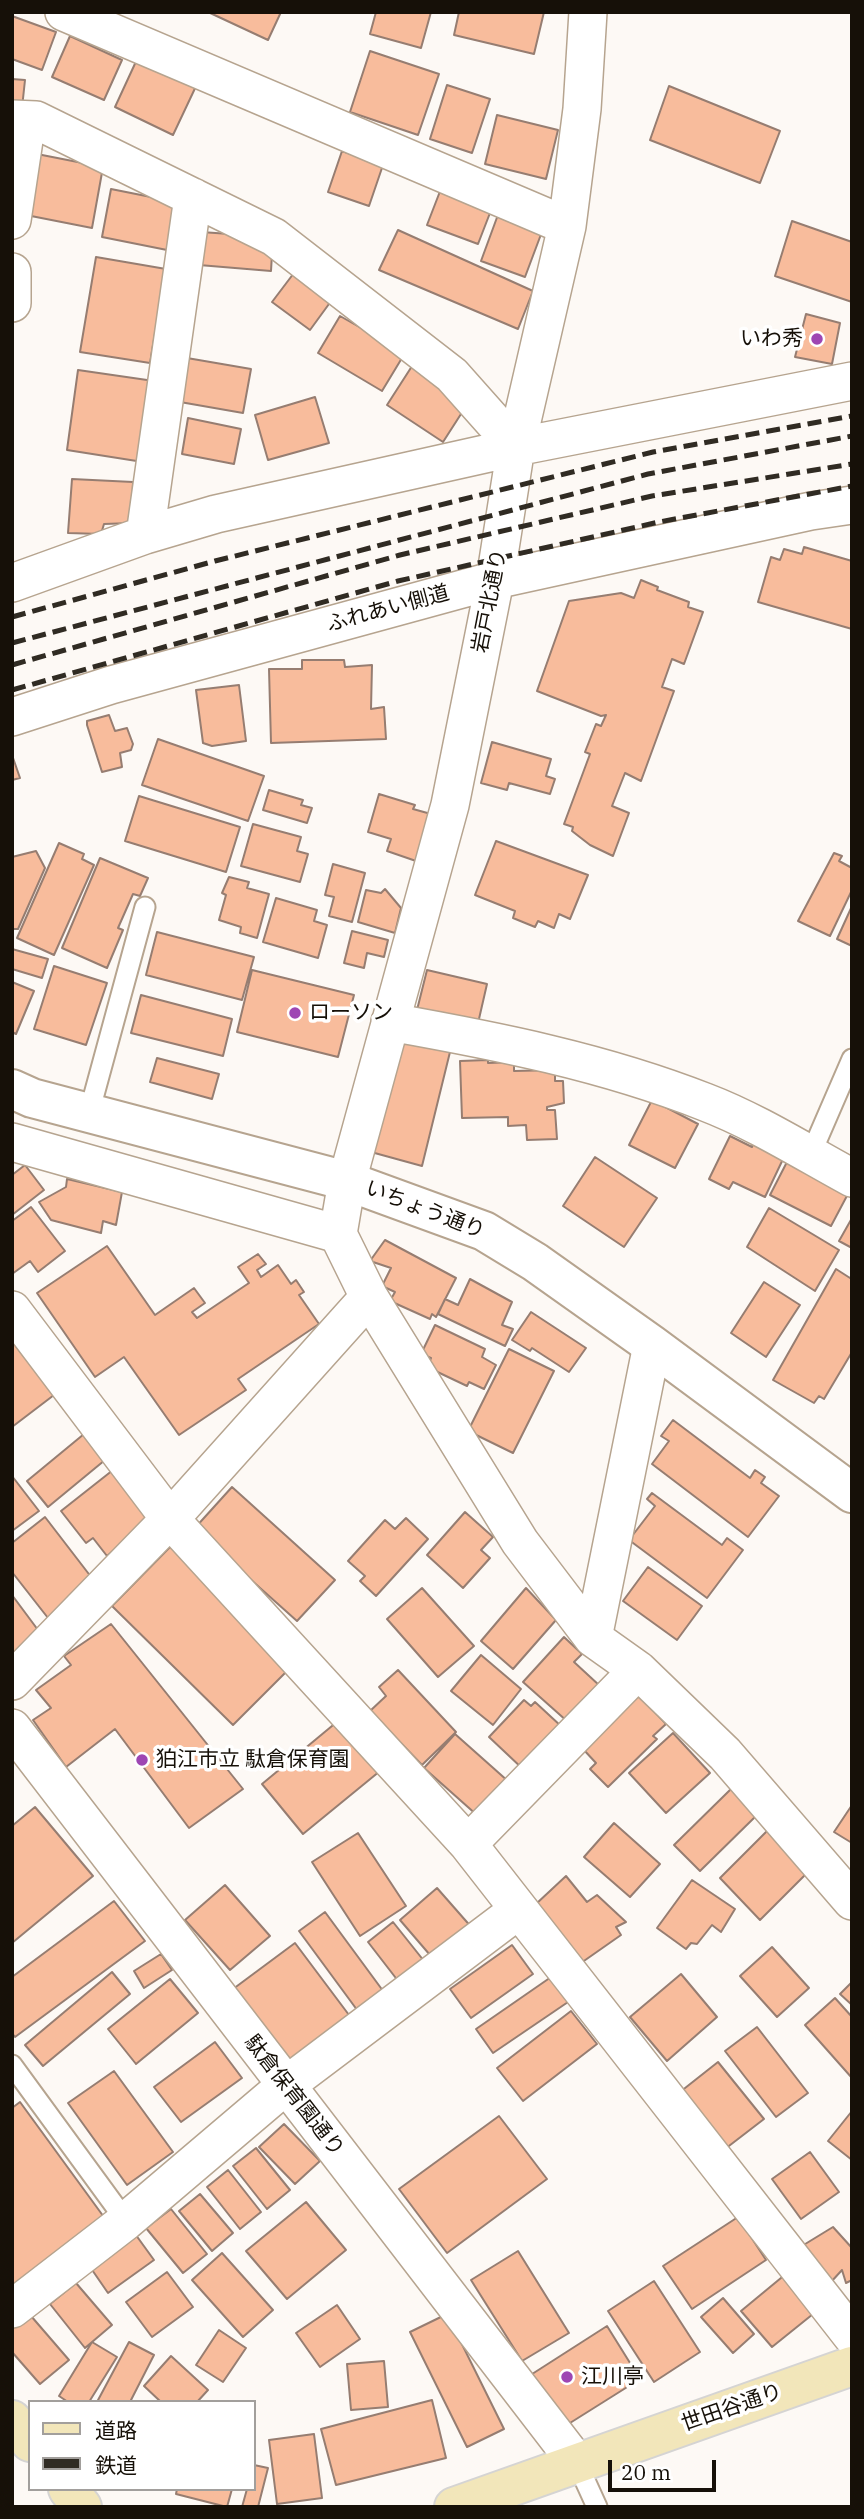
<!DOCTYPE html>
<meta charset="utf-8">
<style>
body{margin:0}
#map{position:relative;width:864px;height:2519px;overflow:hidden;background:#fdf9f5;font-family:"IBM Plex Serif","Noto Sans JP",serif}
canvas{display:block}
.frame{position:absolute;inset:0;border:14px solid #161008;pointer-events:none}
.legend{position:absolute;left:28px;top:2400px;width:228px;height:91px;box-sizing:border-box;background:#fff;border:2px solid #a29f9c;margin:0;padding:9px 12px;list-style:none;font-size:21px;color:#161008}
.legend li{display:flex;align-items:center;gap:14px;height:35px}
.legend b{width:35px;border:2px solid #a29f9c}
.scale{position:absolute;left:608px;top:2460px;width:108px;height:32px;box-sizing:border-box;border:4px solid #161008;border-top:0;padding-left:9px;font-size:21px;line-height:24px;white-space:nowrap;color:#161008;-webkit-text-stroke:5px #fff;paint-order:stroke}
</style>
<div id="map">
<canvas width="864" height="2519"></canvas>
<div class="frame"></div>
<ul class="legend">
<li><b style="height:9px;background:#f2e6ba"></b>道路</li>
<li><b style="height:9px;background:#302b23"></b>鉄道</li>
</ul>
<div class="scale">20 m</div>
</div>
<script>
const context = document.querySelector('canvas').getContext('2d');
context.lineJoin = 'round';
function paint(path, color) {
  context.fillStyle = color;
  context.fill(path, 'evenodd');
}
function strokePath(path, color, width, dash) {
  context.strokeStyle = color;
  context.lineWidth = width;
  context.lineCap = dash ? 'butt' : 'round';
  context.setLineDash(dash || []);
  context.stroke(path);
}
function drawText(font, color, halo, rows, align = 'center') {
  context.font = font + ' "IBM Plex Serif","Noto Sans JP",serif';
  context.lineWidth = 7;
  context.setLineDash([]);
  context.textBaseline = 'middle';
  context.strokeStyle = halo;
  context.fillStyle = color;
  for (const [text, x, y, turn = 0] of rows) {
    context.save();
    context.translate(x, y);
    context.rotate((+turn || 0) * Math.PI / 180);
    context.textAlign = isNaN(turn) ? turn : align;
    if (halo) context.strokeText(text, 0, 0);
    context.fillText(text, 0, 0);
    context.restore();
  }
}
const building = new Path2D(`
 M208 12H281L268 40Z
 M376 12H431L421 48 370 34Z
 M459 12H544L534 54 454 35Z
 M12 16 56 32 42 70 12 59Z
 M70 36 122 60 104 100 52 77Z
 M370 51 439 74 418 135 350 112Z
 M139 55 198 82 173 135 115 107Z
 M12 79 25 80 22 108 12 107Z
 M447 85 490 99 472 153 430 139Z
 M669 86 780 131 760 183 650 140Z
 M497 115 558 130 546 179 485 164Z
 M342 151 383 165 369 206 328 192Z
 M37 154 103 167 92 228 26 215Z
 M444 181 495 200 478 244 427 225Z
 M111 189 181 203 172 251 102 237Z
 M499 212 543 229 525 277 481 261Z
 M792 221 852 242V302L775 276Z
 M398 230 533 291 518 329 379 270Z
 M201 232 273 237 271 271 199 265Z
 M96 257 166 269 150 363 80 352Z
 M300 265 337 293 310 330 272 302Z
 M806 314 840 323 832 364 795 357Z
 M340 316 405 353 382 391 318 353Z
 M187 358 251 369 243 413 180 402Z
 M414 363 470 400 443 442 387 405Z
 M78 370 154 381 143 462 67 450Z
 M315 397 329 443 268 460 255 415Z
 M188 418 241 429 234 464 182 454Z
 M72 479 133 482 132 523 104 524 101 534 68 533Z
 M804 547 852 561V629L758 602 771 557 780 560 784 549 802 554Z
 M641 580 658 587 657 590 689 602 688 607 703 612 684 664 672 659 662 687 674 691 641 781 625 773 612 806 629 813 613 856 590 845 572 831 573 827 564 824 590 754 585 752 596 724 601 726 606 715 601 716 537 691 569 601 621 593 634 598Z
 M302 660H344L345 667 372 665 371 709 384 707 386 739 271 743 269 669H302Z
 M239 685 246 741 212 746 203 743 196 690Z
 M109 715 115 731 127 728 133 744 131 750 120 753 122 767 102 772 87 725V721Z
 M158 739 264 776 248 821 142 785Z
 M492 742 551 759 546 776 555 779 550 794 509 783 507 790 481 783Z
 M12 755 20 778 12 780Z
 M269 790 303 800 301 805 312 808 307 823 263 810Z
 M379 794 415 805 413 809 431 814 416 861 387 851 391 839 368 832Z
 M139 796 240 827 226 872 125 841Z
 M253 824 301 837 297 851 308 854 300 882 241 866Z
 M496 841 588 875 570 919 559 914 554 928 538 921 535 927 513 918 515 911 475 895Z
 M59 843 84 854 82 859 94 865 54 955 17 938Z
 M36 851 45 868 18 929H12V857Z
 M834 853 842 856 839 861 852 868V890L830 936 798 921Z
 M100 858 148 878 140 896 133 894 118 928 123 930 107 968 62 948Z
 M333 864 365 873 352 922 329 916 334 897 325 895Z
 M229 877 249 882 247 888 269 894 257 938 240 933 241 927 219 920 226 895 222 893Z
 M385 889 401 908 395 933 358 922 366 890 381 893Z
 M276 898 317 910 314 921 327 925 318 958 263 942Z
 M852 906V946L837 939Z
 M352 931 388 940 384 957 367 953 364 968 344 963Z
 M157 932 254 957 242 1000 146 975Z
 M12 949 48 959 42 978 12 969Z
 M54 966 107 983 86 1045 34 1029Z
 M252 970 354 995 338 1057 237 1032Z
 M427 970 487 984 476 1032 415 1018Z
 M12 982 34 991 16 1034 12 1032Z
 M141 995 232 1019 223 1056 131 1033Z
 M399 1038 450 1052 422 1166 371 1152Z
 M157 1058 219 1074 212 1099 150 1082Z
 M488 1060V1063L514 1062V1071L555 1070V1081H563L564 1103 547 1107V1110H555L557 1139 527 1140 526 1125 508 1126V1117L462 1118 460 1061Z
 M652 1100 698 1124 675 1168 629 1145Z
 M730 1136 752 1147 754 1142 784 1157 765 1197 733 1182 729 1189 709 1179Z
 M595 1157 657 1198 624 1247 563 1206Z
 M788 1160 849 1192 831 1226 770 1195Z
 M25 1165 44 1190 12 1215V1175Z
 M67 1179 122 1192 116 1225 103 1221 101 1233 51 1220 39 1202 66 1187Z
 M31 1207 65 1251 38 1272 30 1261 12 1274V1221Z
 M769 1208 839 1250 815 1291 747 1247Z
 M852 1218V1248L839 1241Z
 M385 1240 456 1278 436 1317 432 1314 430 1319 390 1301 395 1292 382 1286 391 1268 370 1261Z
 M107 1246 155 1315 194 1288 205 1303 192 1312 197 1318 249 1283 238 1267 258 1254 266 1264 257 1270 261 1277 278 1265 291 1284 296 1280 304 1292 299 1295 319 1324 238 1379 246 1390 179 1435 124 1357 95 1377 37 1293Z
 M836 1269 850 1278 852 1275V1352L824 1399 819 1396 814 1403 773 1380Z
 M470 1279 512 1302 502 1325 513 1329 505 1346 438 1314 445 1299 458 1305Z
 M764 1282 800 1305 766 1357 731 1333Z
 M531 1312 586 1348 569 1372 532 1348 530 1351 512 1340Z
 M435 1325 485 1349 482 1357 496 1365 484 1389 469 1382 467 1386 427 1367 431 1358 421 1354Z
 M12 1341 54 1395 12 1427Z
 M509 1349 554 1371 513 1453 468 1431Z
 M673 1420 750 1478 755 1470 765 1477 761 1483 779 1496 748 1537 652 1464 669 1441 661 1436Z
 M84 1434 105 1460 48 1507 27 1481Z
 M113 1470 153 1519 107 1556 93 1538 86 1543 61 1511Z
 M12 1476 39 1511 12 1531Z
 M232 1487 335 1580 297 1621 194 1529Z
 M652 1493 722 1545 727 1538 743 1550 707 1598 629 1540 655 1506 647 1499Z
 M465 1512 493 1537 481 1550 490 1558 463 1588 427 1555Z
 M45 1517 95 1582 48 1618 12 1572V1543Z
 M406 1518 428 1539 376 1596 360 1581 365 1576 348 1561 385 1520 395 1529Z
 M172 1545 294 1664 233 1725 112 1606Z
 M648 1567 702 1606 677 1640 623 1601Z
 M422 1588 474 1646 438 1677 387 1619Z
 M526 1588 556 1620 513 1669 481 1641Z
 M12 1595 41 1634 12 1656Z
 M111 1624 243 1789 189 1828 115 1729 66 1767 33 1720 51 1708 36 1690 71 1665 64 1656Z
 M564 1637 582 1654 574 1662 600 1686 568 1722 523 1682Z
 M481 1655 521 1689 493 1725 451 1691Z
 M398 1670 456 1732 422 1765 370 1711 386 1696 379 1687Z
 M638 1694 666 1724 653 1736 657 1739 608 1787 590 1769 596 1763 583 1749Z
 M524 1700 531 1706 535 1702 562 1727 524 1770 489 1737Z
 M338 1721 380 1771 303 1834 262 1784Z
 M673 1733 710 1773 666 1813 629 1773Z
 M455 1734 509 1782 478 1816 424 1768Z
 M732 1788 758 1814 700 1871 674 1845Z
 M852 1805V1843L834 1832Z
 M35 1807 93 1876 12 1943V1826Z
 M614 1823 660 1864 630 1897 584 1857Z
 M770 1828 811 1869 760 1920 720 1878Z
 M358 1833 406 1906 360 1936 312 1862Z
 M566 1876 587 1902 597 1895 626 1922 616 1927 621 1935 581 1963 536 1904Z
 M692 1880 735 1909 721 1932 712 1925 697 1944 691 1943 686 1949 657 1928Z
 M225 1885 270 1936 230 1970 185 1920Z
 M437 1888 473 1929 436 1962 400 1920Z
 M114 1901 145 1941 15 2037 12 2033V1977Z
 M325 1912 389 1999 363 2018 299 1931Z
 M393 1922 428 1966 402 1986 368 1942Z
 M295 1943 352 2019 286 2067 229 1992Z
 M512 1945 533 1974 471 2018 450 1989Z
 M772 1947 809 1988 777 2017 740 1976Z
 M161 1954 172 1970 144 1988 134 1971Z
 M112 1972 130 1994 43 2066 25 2045Z
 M681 1974 717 2017 667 2061 630 2017Z
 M554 1975 571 2000 493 2053 476 2029Z
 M170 1979 198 2013 136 2064 108 2029Z
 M852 1982V2005L840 1994Z
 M835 1998 852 2017V2078L805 2025Z
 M571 2011 597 2044 523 2101 497 2068Z
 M757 2027 808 2093 776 2117 725 2051Z
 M215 2042 242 2078 181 2122 154 2087Z
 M718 2062 764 2119 725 2149 680 2092Z
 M114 2071 173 2152 127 2185 68 2103Z
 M20 2102 109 2224 12 2294V2108Z
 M852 2111V2160L828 2141Z
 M499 2116 547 2179 447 2253 399 2189Z
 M284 2124 320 2161 295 2184 259 2147Z
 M256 2148 290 2190 267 2209 233 2166Z
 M810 2152 839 2192 801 2219 772 2179Z
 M228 2170 261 2212 240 2229 207 2187Z
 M200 2194 233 2233 212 2251 179 2211Z
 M306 2202 346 2250 287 2299 246 2251Z
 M171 2209 207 2254 183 2273 146 2228Z
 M738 2217 766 2260 692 2309 663 2266Z
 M833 2227 852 2248V2280L846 2283 842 2270 831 2282 797 2249Z
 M133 2231 154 2260 108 2293 88 2264Z
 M518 2251 569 2333 522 2361 471 2280Z
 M222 2253 273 2310 243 2337 192 2280Z
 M167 2272 193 2307 152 2337 126 2302Z
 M787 2273 818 2310 772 2347 741 2311Z
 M654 2281 700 2352 654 2382 608 2311Z
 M76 2283 112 2325 85 2348 50 2304Z
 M723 2298 754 2334 733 2353 701 2317Z
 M337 2305 360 2339 320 2367 296 2333Z
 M25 2309 69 2360 40 2384 12 2352V2319Z
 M447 2314 504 2429 467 2447 410 2332Z
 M607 2326 640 2379 562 2428 529 2376Z
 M219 2330 246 2348 223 2382 196 2365Z
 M92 2342 117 2357 89 2402H68L59 2396Z
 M129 2342 154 2355 130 2402H97Z
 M171 2356 208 2390 197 2402H161L144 2386Z
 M384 2361 388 2407 351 2410 347 2364Z
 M432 2400 446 2458 336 2485 321 2429Z
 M314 2434 322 2498 277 2504 269 2440Z
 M254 2465 268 2468 258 2507H242L247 2489H254Z
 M177 2489H232L227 2507 176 2494Z`);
paint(building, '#f8bc9c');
strokePath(building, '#967d71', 2);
const service = new Path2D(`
 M89 1113 145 907
 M810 1156 852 1059
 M12 2065 126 2221
 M577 2463 597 2507`);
const minor = new Path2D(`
 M64 12 567 226
 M588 12 582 109 567 226 516 447 495 580 450 805 347 1181 338 1234 369 1297 520 1542 593 1638 638 1670 725 1754 852 1901
 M12 119 36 120 274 237 452 375 516 447
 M12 220 27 120
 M12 272V303
 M145 535 193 197
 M12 583 145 535 216 514 516 447 852 381
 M12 717 111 685 495 580 811 511 852 505
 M390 1022C497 1041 603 1062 705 1102 755 1121 804 1152 852 1178
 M12 1142 338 1234
 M12 1310 170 1519 468 1844 852 2336
 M593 1638 652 1345
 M12 1681 170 1519 369 1297
 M12 1728 577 2463
 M468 1844 638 1670
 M12 2309 126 2221 285 2086 517 1911`);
const tertiary = new Path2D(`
 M12 1089 32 1098 347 1181 484 1231 535 1262 652 1345 852 1493`);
const primary = new Path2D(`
 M12 2420 30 2442
 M68 2489 82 2507
 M454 2507 852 2366`);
strokePath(service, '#b6a48f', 23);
strokePath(minor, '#b6a48f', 40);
strokePath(tertiary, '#b6a48f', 42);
strokePath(primary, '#d5d4d3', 42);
strokePath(service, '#fff', 19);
strokePath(minor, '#fff', 37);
strokePath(tertiary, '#fff', 38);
strokePath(primary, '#f2e6ba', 38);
strokePath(new Path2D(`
 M12 617 215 561 653 452 852 416
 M12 643 648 474 852 436
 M12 665 400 555 652 496 852 464
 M12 690 398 581 659 522 852 486`), '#302b23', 5, [14, 7]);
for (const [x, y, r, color] of [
 [817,339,7,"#9e46b3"],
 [295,1013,7,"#9e46b3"],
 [142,1760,7,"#9e46b3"],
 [567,2377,7,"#9e46b3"]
]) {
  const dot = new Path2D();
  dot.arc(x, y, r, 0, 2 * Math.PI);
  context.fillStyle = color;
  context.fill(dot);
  strokePath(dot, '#fff', 2.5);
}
drawText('21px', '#161008', '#fff', [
 ["いわ秀",803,339,"right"],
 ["ローソン",309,1013],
 ["狛江市立 駄倉保育園",156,1760],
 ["江川亭",581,2377]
], 'left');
drawText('21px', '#161008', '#fff', [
 ["岩戸北通り",490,601,-79],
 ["ふれあい側道",388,609,-15],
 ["いちょう通り",425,1210,21],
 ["駄倉保育園通り",294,2096,52],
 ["世田谷通り",732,2408,-19]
]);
</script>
